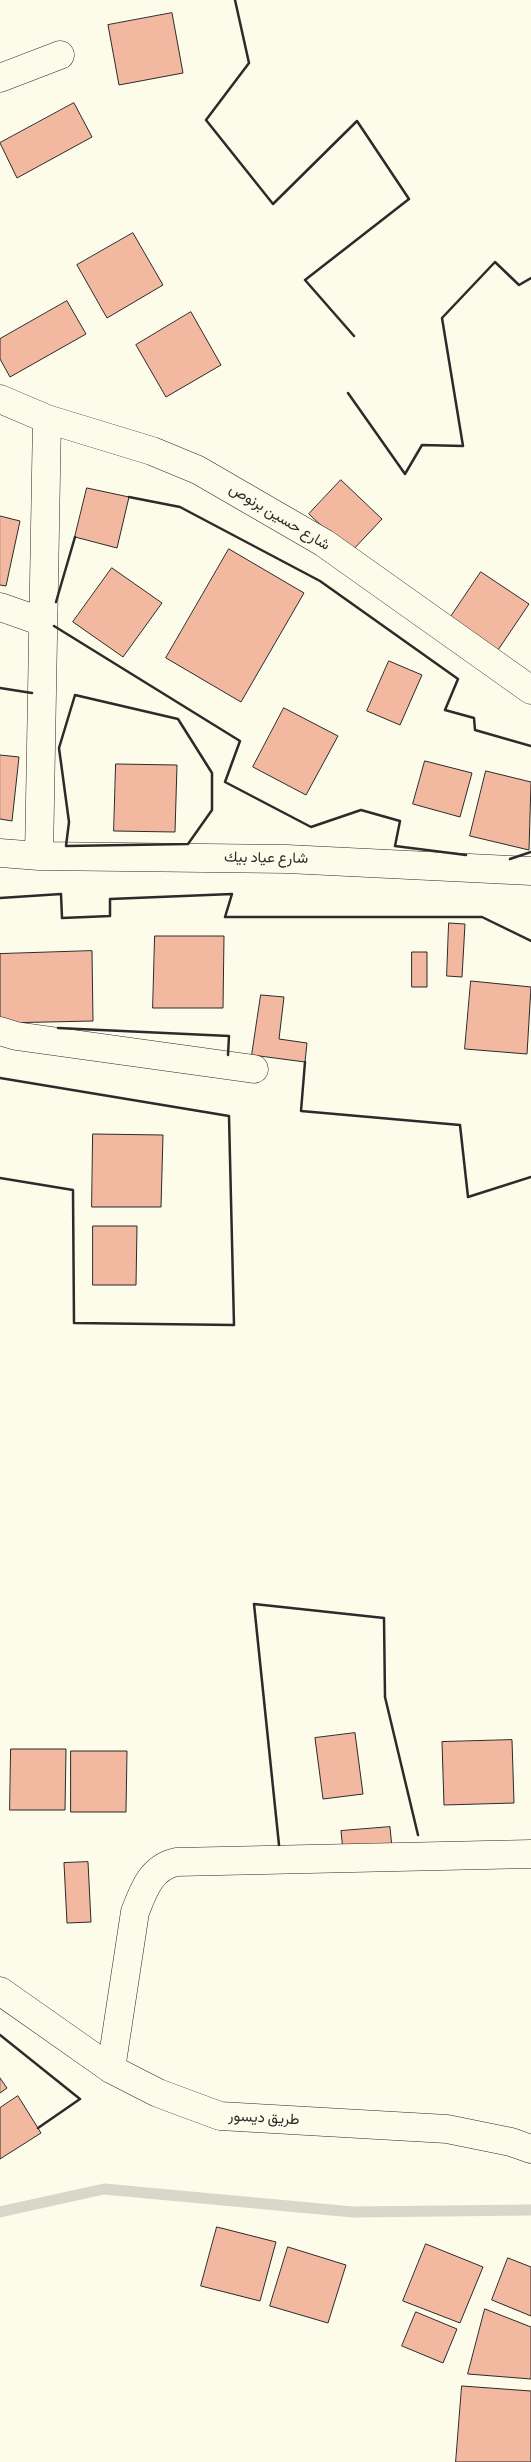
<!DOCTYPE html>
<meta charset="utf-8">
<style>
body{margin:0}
canvas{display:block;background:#fdfbea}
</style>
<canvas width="531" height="2462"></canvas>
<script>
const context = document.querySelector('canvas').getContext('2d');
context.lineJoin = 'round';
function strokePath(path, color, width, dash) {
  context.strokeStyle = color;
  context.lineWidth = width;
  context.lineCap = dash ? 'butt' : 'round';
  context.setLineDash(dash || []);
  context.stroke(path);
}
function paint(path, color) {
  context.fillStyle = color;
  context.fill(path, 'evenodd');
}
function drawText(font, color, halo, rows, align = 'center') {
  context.font = font + ' "Source Sans 3",Vazirmatn,sans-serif';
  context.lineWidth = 4;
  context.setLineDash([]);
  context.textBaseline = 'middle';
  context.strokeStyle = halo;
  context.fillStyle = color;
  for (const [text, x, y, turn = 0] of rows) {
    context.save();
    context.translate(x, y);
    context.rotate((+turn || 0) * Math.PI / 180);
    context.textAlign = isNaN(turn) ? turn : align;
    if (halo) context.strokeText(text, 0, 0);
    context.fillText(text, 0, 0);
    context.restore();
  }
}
strokePath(new Path2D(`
 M0 2212 104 2189 353 2212 531 2210`), '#d8d7c9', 11);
const building = new Path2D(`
 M172 13 183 73 119 85 108 25Z
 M74 103 92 137 17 178 0 143Z
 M133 233 163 285 107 318 77 265Z
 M67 301 86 334 10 377 0 359V339Z
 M191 312 221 365 166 397 136 345Z
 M341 480 382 519 350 553 309 514Z
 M87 488 129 497 117 548 75 537Z
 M0 516 20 521 6 586 0 585Z
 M229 549 304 593 241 702 166 658Z
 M112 568 162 603 123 657 73 622Z
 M481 572 529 604 496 653 448 621Z
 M389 661 422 675 400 725 367 711Z
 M284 708 338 736 306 795 253 767Z
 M0 755 19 757 12 821 0 819Z
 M425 761 472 773 460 817 413 804Z
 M116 764 177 765 175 832 114 831Z
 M486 771 531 782 529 850 470 836Z
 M449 923 465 924 462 977 447 976Z
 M155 936H224L223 1008H153Z
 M92 951 93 1021 0 1023V954Z
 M412 952H427V987H412Z
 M471 981 531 987 527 1054 465 1049Z
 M261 995 284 997 279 1039 307 1043 305 1062 252 1055Z
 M93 1134 163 1135 161 1207H92Z
 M93 1226H137L136 1285H93Z
 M355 1733 363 1794 323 1799 315 1738Z
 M512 1740 514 1803 444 1805 442 1742Z
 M11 1749H66L65 1810H10Z
 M71 1751H127L126 1812H71Z
 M390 1827 392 1848 343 1851 341 1831Z
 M88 1862 91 1922 67 1923 64 1863Z
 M0 2078 7 2088 0 2093Z
 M18 2096 41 2133 0 2159V2108Z
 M217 2227 276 2242 260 2301 201 2286Z
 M426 2244 483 2267 460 2323 403 2301Z
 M288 2247 346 2265 328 2323 270 2306Z
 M508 2258 531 2267V2316L492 2300Z
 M485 2309 531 2327V2379L468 2374Z
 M416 2312 457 2329 443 2363 402 2346Z
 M462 2386 531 2391V2462H456Z`);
paint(building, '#f2b8a0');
strokePath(building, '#2b2b2b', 1);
const minor = new Path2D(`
 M0 78 60 55
 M0 399 47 419 152 451 198 470 324 543 531 690
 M0 607 43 622
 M0 853 39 856 287 859 531 871
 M39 856 47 419
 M0 1031 16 1036 254 1069
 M111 2069 135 1912C144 1889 151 1868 176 1862L531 1854`);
const secondary = new Path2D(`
 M0 1991 111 2069 158 2093 220 2116 447 2129 511 2142 531 2149`);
strokePath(minor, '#2b2b2b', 29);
strokePath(secondary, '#2b2b2b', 29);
strokePath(minor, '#fdfbea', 28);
strokePath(secondary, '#fdfbea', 28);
strokePath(new Path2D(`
 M235 0 249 63 206 120 273 204 357 121 409 199 305 280 354 336
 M348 393 405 474 422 445 463 446 442 318 495 262 519 285 531 278
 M129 497 180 507 320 581 458 679 445 710 474 718 475 730 531 746
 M56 602 75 537
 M54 626 240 741 225 782 311 827 361 810 400 821 395 846 466 855
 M0 688 32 693
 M75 695 178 719 212 773V810L188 844 66 846 69 822 59 748Z
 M510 859 531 852
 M0 898 61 894 62 918 110 916V899L232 894 225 917H482L531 941
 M58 1028 229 1036 228 1055
 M305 1062 301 1111 460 1125 468 1197 531 1177
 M0 1078 229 1116 234 1325 74 1323 73 1190 0 1178
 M279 1845 254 1604 384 1618 385 1697 418 1835
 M0 2035 80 2099 38 2128`), '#2b2b2b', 2.5);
drawText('15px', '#2b2b2b', '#fdfbea', [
 ["شارع حسين برنوص",279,518,31],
 ["شارع عياد بيك",266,859,1],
 ["طريق ديسور",264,2119,3]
]);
</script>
